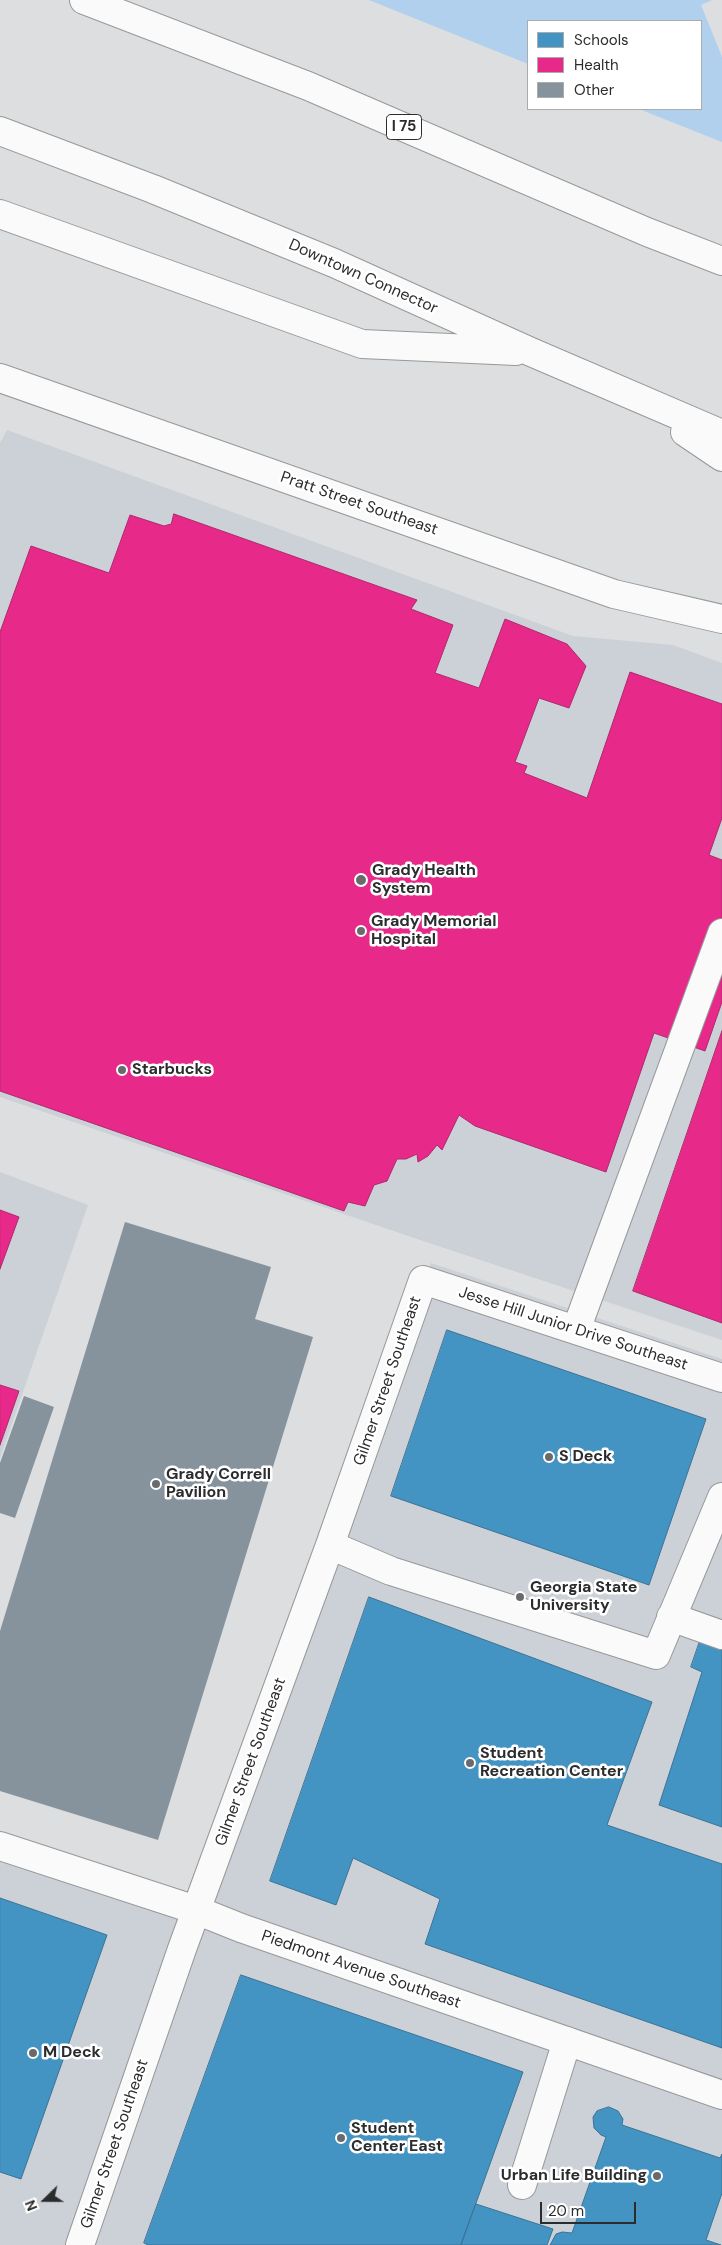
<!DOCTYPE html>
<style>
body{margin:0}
#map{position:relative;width:722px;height:2245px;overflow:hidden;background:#dcdee0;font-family:"DM Sans",sans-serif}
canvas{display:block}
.legend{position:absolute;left:527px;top:20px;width:175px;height:90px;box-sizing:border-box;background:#fff;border:1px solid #aaabab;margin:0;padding:6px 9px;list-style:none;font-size:15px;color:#2b2c2d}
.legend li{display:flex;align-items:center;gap:10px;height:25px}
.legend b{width:25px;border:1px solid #aaabab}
.north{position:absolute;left:20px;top:2175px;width:50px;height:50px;-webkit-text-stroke:4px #fff;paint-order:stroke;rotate:248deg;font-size:14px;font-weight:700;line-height:20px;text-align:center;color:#2b2c2d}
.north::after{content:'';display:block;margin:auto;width:18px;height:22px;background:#2b2c2d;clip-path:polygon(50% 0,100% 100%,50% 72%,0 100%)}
.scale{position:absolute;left:540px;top:2202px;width:96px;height:22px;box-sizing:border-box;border:2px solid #2b2c2d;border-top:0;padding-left:6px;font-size:15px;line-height:18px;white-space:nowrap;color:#2b2c2d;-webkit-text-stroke:4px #fff;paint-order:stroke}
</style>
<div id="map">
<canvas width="722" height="2245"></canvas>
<ul class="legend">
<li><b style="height:14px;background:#4393c3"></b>Schools</li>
<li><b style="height:14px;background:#e7298a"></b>Health</li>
<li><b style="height:14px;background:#86939d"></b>Other</li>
</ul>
<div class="north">N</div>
<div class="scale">20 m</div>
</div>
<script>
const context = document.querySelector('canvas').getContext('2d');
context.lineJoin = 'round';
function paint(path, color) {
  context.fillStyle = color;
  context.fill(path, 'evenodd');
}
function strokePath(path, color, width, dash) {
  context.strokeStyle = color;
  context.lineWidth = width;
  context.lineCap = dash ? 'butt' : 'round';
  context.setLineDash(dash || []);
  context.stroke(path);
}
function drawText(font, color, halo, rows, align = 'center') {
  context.font = font + ' "DM Sans",sans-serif';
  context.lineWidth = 5;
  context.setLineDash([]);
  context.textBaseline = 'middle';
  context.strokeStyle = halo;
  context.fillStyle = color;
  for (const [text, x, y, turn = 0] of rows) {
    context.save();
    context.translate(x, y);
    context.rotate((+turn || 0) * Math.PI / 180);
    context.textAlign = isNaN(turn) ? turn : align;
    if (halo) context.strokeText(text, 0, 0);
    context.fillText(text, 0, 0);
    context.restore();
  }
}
paint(new Path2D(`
 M7 430 573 636 673 645 722 663V1340L426 1242 0 1097V443Z
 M0 1172 88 1205 0 1458Z
 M431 1263 722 1359V2245H0V1835L213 1903Z`), '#ccd1d7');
paint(new Path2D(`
 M369 0H712L701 5 722 57V142L639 109H701V21H528V64Z`), '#b0d0ee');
const schools = new Path2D(`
 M447 1330 706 1419 649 1585 391 1496Z
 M369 1597 652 1702 607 1825 722 1864V2048L425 1944 440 1899 353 1858 336 1905 270 1881Z
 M700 1641 722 1649V1827L659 1805 702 1672 691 1667Z
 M0 1898 107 1935 21 2179 0 2172Z
 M241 1975 523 2072 461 2245H148L144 2243Z
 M609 2107 618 2111 623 2119 622 2125 720 2158 722 2154V2193L706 2240 721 2245H550L556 2234 562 2232 572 2233 606 2137 601 2135 594 2128 593 2117 597 2111Z
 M476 2204 553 2229 547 2245H461Z`);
paint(schools, '#4393c3');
strokePath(schools, '#3c7496', 1);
const health = new Path2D(`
 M174 514 417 600 411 609 453 625 435 673 479 688 505 619 567 644 586 666 569 708 539 698 515 762 527 766 524 773 587 798 630 672 722 704V818L709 855 722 860V1002L705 1051 654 1033 606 1172 475 1126 459 1115 442 1150 437 1145 428 1156 418 1162 417 1154 406 1159H397L387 1181 374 1185 365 1206 348 1202 344 1211 0 1091V632L31 546 109 573 130 515 164 526 171 524Z
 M722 1031V1323L633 1291Z
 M0 1210 19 1217 0 1269Z
 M0 1385 19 1391 0 1445Z`);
paint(health, '#e7298a');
strokePath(health, '#af2a6e', 1);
paint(new Path2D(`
 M125 1222 271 1267 255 1319 313 1337 158 1840 0 1791V1631Z
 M24 1396 54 1407 15 1518 0 1513V1463Z`), '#86939d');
const minor = new Path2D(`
 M0 378 614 594 722 619
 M576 1330 722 933
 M330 1545 391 1571 656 1655 722 1497
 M671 1617 722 1635
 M522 2185 567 2041
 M80 2245 182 1949 330 1545 423 1280 722 1378`);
const major = new Path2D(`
 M0 1846 196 1910 241 1928 722 2095`);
const highway = new Path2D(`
 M84 0 308 86 647 232 722 261
 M0 131 153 189 334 263 531 352 722 434
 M0 214 362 344 516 351
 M685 432 722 457`);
strokePath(minor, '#979899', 30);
strokePath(major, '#979899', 30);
strokePath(highway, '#979899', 30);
strokePath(minor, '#fafafa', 28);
strokePath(major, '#fafafa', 28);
strokePath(highway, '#fafafa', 28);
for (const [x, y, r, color] of [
 [361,880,6,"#696a6c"],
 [361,931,5,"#696a6c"],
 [122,1070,5,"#696a6c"],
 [549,1457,5,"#696a6c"],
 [156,1484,5,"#696a6c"],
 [520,1597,5,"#696a6c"],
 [470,1763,5,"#696a6c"],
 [33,2053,5,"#696a6c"],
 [341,2138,5,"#696a6c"],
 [657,2176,5,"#696a6c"]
]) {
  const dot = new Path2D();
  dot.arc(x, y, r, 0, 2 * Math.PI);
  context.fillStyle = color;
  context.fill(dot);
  strokePath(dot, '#fff', 2);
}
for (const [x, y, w] of [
 [404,127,35]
]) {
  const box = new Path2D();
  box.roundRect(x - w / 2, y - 12.5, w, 25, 4);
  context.fillStyle = '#fff';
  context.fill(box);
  strokePath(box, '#2b2c2d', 1);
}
drawText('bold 15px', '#2b2c2d', null, [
 ["I 75",404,127]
]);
drawText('16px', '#2b2c2d', '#fff', [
 ["Downtown Connector",363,277,24],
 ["Pratt Street Southeast",359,504,19],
 ["Jesse Hill Junior Drive Southeast",573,1329,18],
 ["Gilmer Street Southeast",388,1381,-71],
 ["Gilmer Street Southeast",251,1762,-70],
 ["Piedmont Avenue Southeast",361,1970,19],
 ["Gilmer Street Southeast",115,2144,-71]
]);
drawText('bold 16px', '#2b2c2d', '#fff', [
 ["Grady Health",372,871],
 ["System",372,889],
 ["Grady Memorial",371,922],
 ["Hospital",371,940],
 ["Starbucks",132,1070],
 ["S Deck",559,1457],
 ["Grady Correll",166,1475],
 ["Pavilion",166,1493],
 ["Georgia State",530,1588],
 ["University",530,1606],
 ["Student",480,1754],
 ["Recreation Center",480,1772],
 ["M Deck",43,2053],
 ["Student",351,2129],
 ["Center East",351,2147],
 ["Urban Life Building",647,2176,"right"]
], 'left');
</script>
